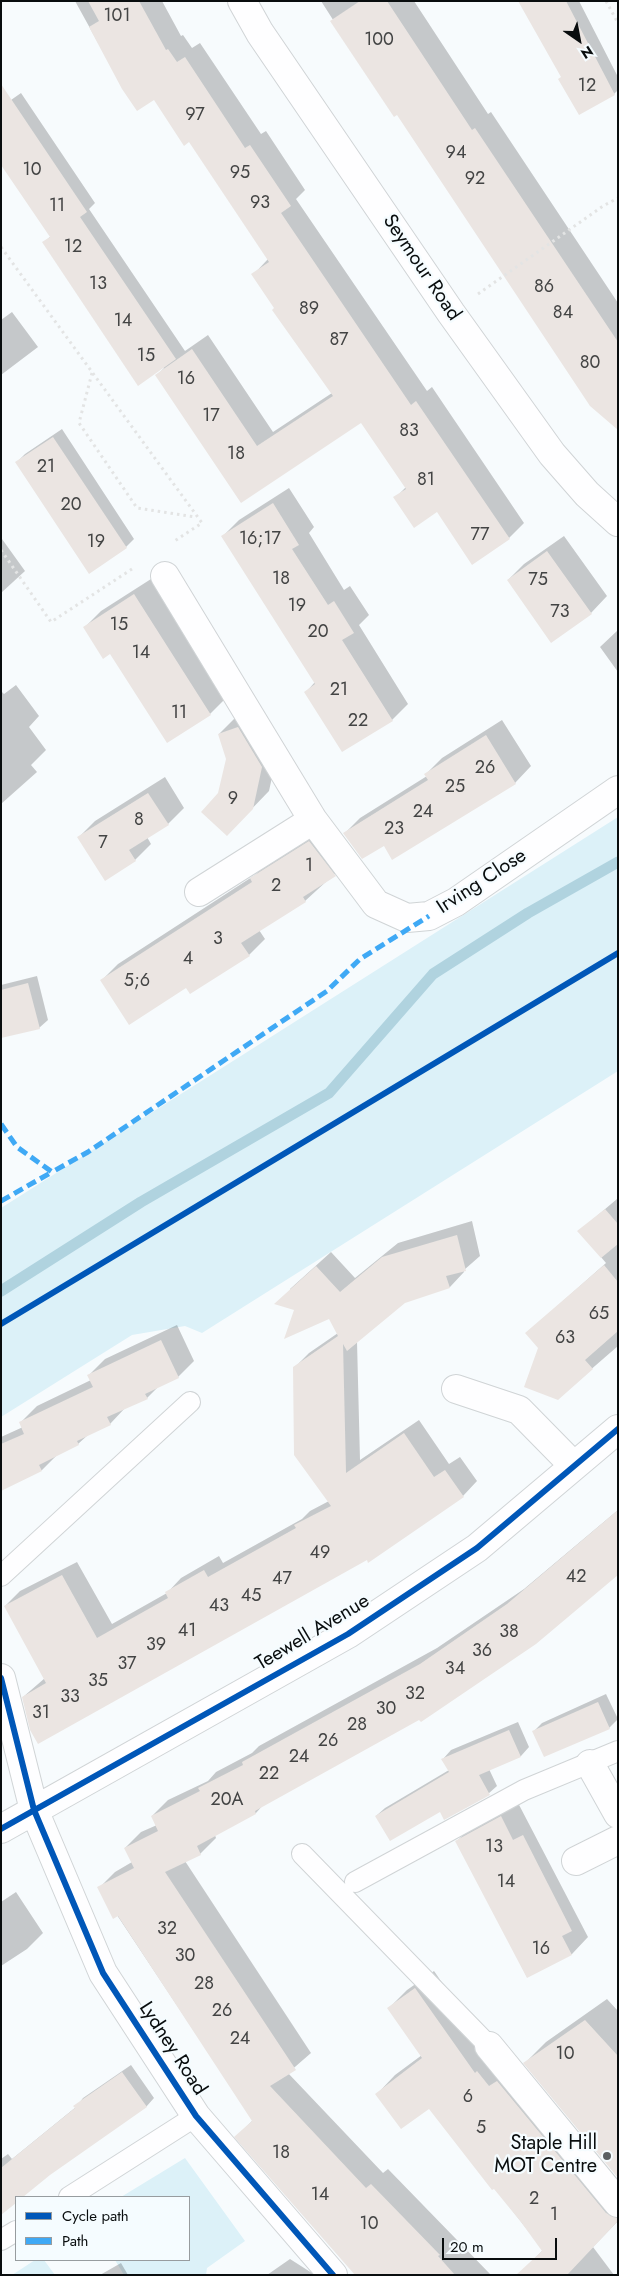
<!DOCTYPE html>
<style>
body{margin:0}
#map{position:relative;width:619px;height:2276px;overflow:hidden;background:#f7fbfd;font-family:Jost,sans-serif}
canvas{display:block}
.frame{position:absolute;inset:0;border:2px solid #090d0e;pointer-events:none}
.legend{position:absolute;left:15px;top:2196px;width:175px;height:65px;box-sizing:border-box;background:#f5fcff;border:1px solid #979c9f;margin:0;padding:6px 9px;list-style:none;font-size:15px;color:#090d0e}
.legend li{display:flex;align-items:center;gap:10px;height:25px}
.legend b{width:25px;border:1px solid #979c9f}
.north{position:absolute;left:554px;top:15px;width:50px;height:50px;-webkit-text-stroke:4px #f5fcff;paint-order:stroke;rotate:147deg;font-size:14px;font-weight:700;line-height:20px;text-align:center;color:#090d0e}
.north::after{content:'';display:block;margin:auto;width:18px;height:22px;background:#090d0e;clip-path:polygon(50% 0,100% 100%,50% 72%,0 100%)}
.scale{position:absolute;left:442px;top:2238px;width:115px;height:22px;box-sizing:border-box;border:2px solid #090d0e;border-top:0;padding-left:6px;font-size:15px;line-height:18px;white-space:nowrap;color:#090d0e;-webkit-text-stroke:4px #f5fcff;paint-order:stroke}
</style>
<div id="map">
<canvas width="619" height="2276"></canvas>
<div class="frame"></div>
<ul class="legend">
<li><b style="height:6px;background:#0057b8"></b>Cycle path</li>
<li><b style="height:6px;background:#3fa9f5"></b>Path</li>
</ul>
<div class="north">N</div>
<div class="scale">20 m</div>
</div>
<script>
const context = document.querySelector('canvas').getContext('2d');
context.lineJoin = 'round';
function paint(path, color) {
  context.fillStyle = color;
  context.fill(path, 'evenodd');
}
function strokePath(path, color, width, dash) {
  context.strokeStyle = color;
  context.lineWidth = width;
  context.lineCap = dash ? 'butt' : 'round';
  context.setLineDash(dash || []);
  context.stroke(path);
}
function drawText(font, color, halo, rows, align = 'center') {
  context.font = font + ' Jost,sans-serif';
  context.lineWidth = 4.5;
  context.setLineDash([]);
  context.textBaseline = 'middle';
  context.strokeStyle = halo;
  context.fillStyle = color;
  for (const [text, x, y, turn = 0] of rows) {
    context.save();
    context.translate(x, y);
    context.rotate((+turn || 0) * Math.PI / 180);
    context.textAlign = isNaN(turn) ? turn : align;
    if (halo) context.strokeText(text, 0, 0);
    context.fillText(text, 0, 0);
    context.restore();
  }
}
paint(new Path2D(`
 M618 817V1071L202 1333 185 1326 132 1335 1 1417V1208Z
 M185 2158 245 2241 207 2268 206 2275H124L115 2260H189V2197H121Z
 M35 2260H44L55 2275H12Z`), '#dcf1f8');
paint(new Path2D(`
 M75 1H162L181 36 183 35 192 48 200 43 261 134 266 131 305 190 296 199 427 391 432 387 524 523 509 538 437 510 395 498 406 487 362 421 241 502 157 375 164 368 44 242 51 236 1 107 21 93 95 203 89 209 185 351 208 335 273 432 332 393 253 275 268 259 189 140 154 98 123 88Z
 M321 1H414L488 114 491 112 618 303V429L397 113 394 115Z
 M520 1H579L618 77V90L614 94 562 77Z
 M12 312 38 347 1 375V320Z
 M62 429 134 539 126 547 17 462 25 454Z
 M289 488 314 527 309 533 344 590 350 586 369 615 359 625 408 704 392 720 306 692 315 682 223 536 239 520Z
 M564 536 607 596 591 613 552 641 508 580 524 564Z
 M2 539 25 571 1 593V539Z
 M151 579 226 698 210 714 110 652 85 627 101 611Z
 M618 630V672L600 647Z
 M16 685 39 716 29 727 46 750 31 765 37 772 1 804V691L4 694Z
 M235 718 278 750 269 791 243 818 219 794 227 758 219 734Z
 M502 720 531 766 515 783 384 844 344 834 360 818 427 776 426 774 442 758Z
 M165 777 184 808 168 824 147 837 151 844 135 860 79 837 95 821Z
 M326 826 351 859 305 901 259 930 265 939 249 955 186 986 102 980 118 964 255 875 268 862Z
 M37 976 48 1020 39 1028 1 1037V985Z
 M617 1199 618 1346 558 1398 539 1348 538 1323 606 1263 579 1231Z
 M472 1221 480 1256 464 1270V1272L450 1287 404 1302 357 1341 360 1460 419 1420 449 1464 460 1457 477 1481 463 1496 367 1559 23 1697 45 1678 5 1606 20 1591 77 1562 112 1624 167 1593 181 1578 219 1556 223 1563 302 1519 310 1511 329 1501 294 1368 309 1353 338 1333 329 1317 295 1310 290 1289 331 1252 355 1278 398 1243Z
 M177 1325 194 1361 178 1377 159 1386 147 1398 126 1407 110 1424 89 1434 78 1444 57 1455 42 1470 1 1489V1437L23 1427 21 1422 37 1406 91 1380 89 1375 105 1359Z
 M618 1510V1573L420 1718 264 1804 256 1813 215 1835 216 1838 200 1854 185 1861 311 2053 288 2073 383 2173 388 2169 491 2275H357L236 2137 253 2120 99 1888 115 1872 132 1862 125 1848 141 1832 157 1825 152 1816 168 1800 208 1781 216 1772 252 1753 259 1746 437 1648 524 1589Z
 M606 1694 618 1719 609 1728 533 1732 542 1723Z
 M518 1722 529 1747 521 1756 489 1769 497 1786 488 1794 441 1810 376 1816 385 1808 449 1770 443 1759 451 1750Z
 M517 1801 588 1937 572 1954 527 1977 457 1841 473 1825Z
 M16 1892 43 1933 27 1949 1 1966V1902Z
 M434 1971 493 2056 618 2187V2221L593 2247 614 2275H518L543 2250 494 2187 430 2107 377 2094 395 2075 422 2055 389 2008 407 1990Z
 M607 1999 618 2011V2176L525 2063 546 2042Z
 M131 2065 154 2098 146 2107 49 2174 21 2197H16V2201L3 2212 1 2210V2159L8 2154 12 2159 76 2107 83 2098Z
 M290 2259 312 2273 313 2275H267Z
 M121 2263 128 2275H100Z`), '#0003');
strokePath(new Path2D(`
 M1 1291 141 1202 329 1093 433 974 528 913 618 862`), '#b0d3df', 11);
paint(new Path2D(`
 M88 1H139L166 50 168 49 177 62 185 57 245 148 250 145 291 206 281 213 411 405 416 401 510 539 472 565 437 512 414 528 393 497 406 489 361 423 241 503 155 375 192 349 257 446 333 396 272 310 274 308 251 274 269 262 189 142 184 146 154 100 137 111 122 89 89 27 99 21Z
 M360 1H387L472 130 475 128 618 342V430L590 406 397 115 394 117 330 21Z
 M518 1H566L615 95 579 115 558 79 561 77Z
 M1 84 87 212 80 217 176 359 138 386 42 242 50 237 1 165Z
 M53 437 127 548 89 574 15 462Z
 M273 503 299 545 292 549 328 605 334 601 354 633 342 640 393 721 342 752 304 692 315 684 221 536Z
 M547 551 592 614 551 643 507 580Z
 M134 594 211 715 167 743 110 654 103 659 83 627Z
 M238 727 262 767 253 809 227 836 201 812 218 793 226 759 218 734Z
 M486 735 516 784 392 860 384 846 362 859 343 833 428 780 424 774Z
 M148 793 169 825 129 850 136 861 105 881 77 837Z
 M309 841 336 876 303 897 306 902 241 943 250 956 190 994 186 988 129 1025 100 980 252 882 250 878Z
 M28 983 40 1029 1 1038V990Z
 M605 1209 618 1224V1244L601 1258 577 1231Z
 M457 1235 466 1271 446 1276 450 1288 405 1303 347 1351 343 1344 346 1473 404 1433 434 1477 445 1470 464 1497 368 1563 367 1560 38 1744 30 1730 22 1697 46 1683 4 1606 62 1575 97 1638 168 1598 165 1592 204 1570 208 1577 296 1528 294 1525 331 1506 294 1455 293 1367 338 1336 329 1319 284 1339 294 1310 274 1304 316 1266 340 1292 382 1257Z
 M604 1265 618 1282V1331L585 1360 593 1369 558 1400 524 1387 538 1348 525 1333Z
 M161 1340 179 1378 145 1394 148 1399 107 1417 111 1425 77 1441 79 1445 39 1465 42 1471 1 1491V1444L24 1434 19 1422 93 1387 87 1375Z
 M618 1510V1575L536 1644 421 1722 419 1720 255 1811 256 1814 197 1846 201 1855 165 1872 296 2070 270 2086 366 2188 371 2184 440 2255 438 2256 455 2275H355L234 2137 252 2121 118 1916 113 1919 97 1887 134 1868 124 1848 158 1831 151 1816 200 1791 198 1788 243 1765 242 1762 420 1664 507 1604Z
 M598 1702 610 1729 544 1757 532 1731Z
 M509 1730 521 1757 479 1775 490 1795 444 1820 440 1812 390 1841 375 1816 449 1772 441 1759Z
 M501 1816 513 1840 523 1835 572 1931 562 1936 572 1955 527 1978 455 1841Z
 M415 1988 475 2073 477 2071 489 2086 497 2081 606 2213 618 2218V2221L567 2275H516L542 2251 521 2222 494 2189 492 2190 429 2109 401 2129 375 2094 422 2058 387 2008Z
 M585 2020 618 2056V2178L523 2063Z
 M122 2072 147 2107 50 2175 23 2197H16V2203L1 2215V2168L75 2108 73 2106Z`), '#ebe5e2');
const lane = new Path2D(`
 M1 1576 190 1402
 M302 1854 489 2046
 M355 1882 524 1790 618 1751
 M69 2197 196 2116
 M1 2240 16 2231`);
const street = new Path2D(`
 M242 1 260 33 451 313 552 454 587 494 618 522
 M165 576 313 820 376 904 407 918 429 916 456 902 618 790
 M199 892 313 820
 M456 1389 519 1410 574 1466
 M1 1678 34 1810 103 1973 196 2116 333 2275
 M590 1764 618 1814
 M1 1829 348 1634 477 1548 618 1429
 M576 1861 618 1840
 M489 2046 618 2203`);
strokePath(lane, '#d0d4d6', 22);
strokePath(street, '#d0d4d6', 30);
strokePath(new Path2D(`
 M606 1 618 23
 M1 247 202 523 173 542
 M478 294 603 206 618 198
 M92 373 79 423 137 508 195 517
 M1 550 51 622 132 569`), '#e3e4e4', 3, [2.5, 4]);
strokePath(lane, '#fefeff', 20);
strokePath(street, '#fefeff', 28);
strokePath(new Path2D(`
 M1 1124 17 1147 52 1172 88 1152 327 991 360 959 429 916
 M1 1201 52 1172`), '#3fa9f5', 5, [10, 5]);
strokePath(new Path2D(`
 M1 1324 618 953
 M1 1678 34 1810 103 1973 196 2116 333 2275
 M1 1829 348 1634 477 1548 618 1429`), '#0057b8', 6);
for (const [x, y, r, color] of [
 [607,2156,5,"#5c6062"]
]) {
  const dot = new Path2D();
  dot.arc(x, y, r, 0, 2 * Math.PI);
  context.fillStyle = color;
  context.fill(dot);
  strokePath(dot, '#f5fcff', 2);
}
drawText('18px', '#434444', null, [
 ["101",117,17],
 ["100",379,41],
 ["12",587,87],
 ["97",195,116],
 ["94",456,154],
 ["10",32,171],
 ["95",240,174],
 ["92",475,180],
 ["93",260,204],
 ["11",57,207],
 ["12",73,248],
 ["13",98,285],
 ["86",544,288],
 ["89",309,310],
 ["84",563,314],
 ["14",123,322],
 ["87",339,341],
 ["15",146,357],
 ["80",590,364],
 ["16",186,380],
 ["17",211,417],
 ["83",409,432],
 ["18",236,455],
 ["21",46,468],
 ["81",426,481],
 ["20",71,506],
 ["77",480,536],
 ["16;17",260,540],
 ["19",96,543],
 ["18",281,580],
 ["75",538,581],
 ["19",297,607],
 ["73",560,613],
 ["15",119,626],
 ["20",318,633],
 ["14",141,654],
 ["21",339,691],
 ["11",179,714],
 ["22",358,722],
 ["26",485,769],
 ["25",455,788],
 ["9",233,800],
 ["24",423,813],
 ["8",139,821],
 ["23",394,830],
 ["7",103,844],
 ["1",309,867],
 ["2",276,887],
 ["3",218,940],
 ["4",188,960],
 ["5;6",137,982],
 ["65",599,1315],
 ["63",565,1339],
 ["49",320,1554],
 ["42",576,1578],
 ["47",282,1580],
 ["45",251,1597],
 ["43",219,1607],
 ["41",187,1632],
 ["38",509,1633],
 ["39",156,1646],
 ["36",482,1652],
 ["37",127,1665],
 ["34",455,1670],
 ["35",98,1682],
 ["32",415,1695],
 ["33",70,1698],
 ["30",386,1710],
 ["31",41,1714],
 ["28",357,1726],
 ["26",328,1742],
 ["24",299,1758],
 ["22",269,1775],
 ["20A",227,1801],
 ["13",494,1848],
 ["14",506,1883],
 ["32",167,1930],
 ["16",541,1950],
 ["30",185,1957],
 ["28",204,1985],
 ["26",222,2012],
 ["24",240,2040],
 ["10",565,2055],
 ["6",468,2098],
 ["5",481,2129],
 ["18",281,2154],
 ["14",320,2196],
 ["2",534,2200],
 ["1",554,2216],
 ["10",369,2225]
]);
drawText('20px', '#090d0e', '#f5fcff', [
 ["Seymour Road",421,268,56],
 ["Irving Close",482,882,-33],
 ["Teewell Avenue",313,1633,-31],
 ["Lydney Road",172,2049,57]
]);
drawText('20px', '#090d0e', '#f5fcff', [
 ["Staple Hill",597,2144],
 ["MOT Centre",597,2167]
], 'right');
</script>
